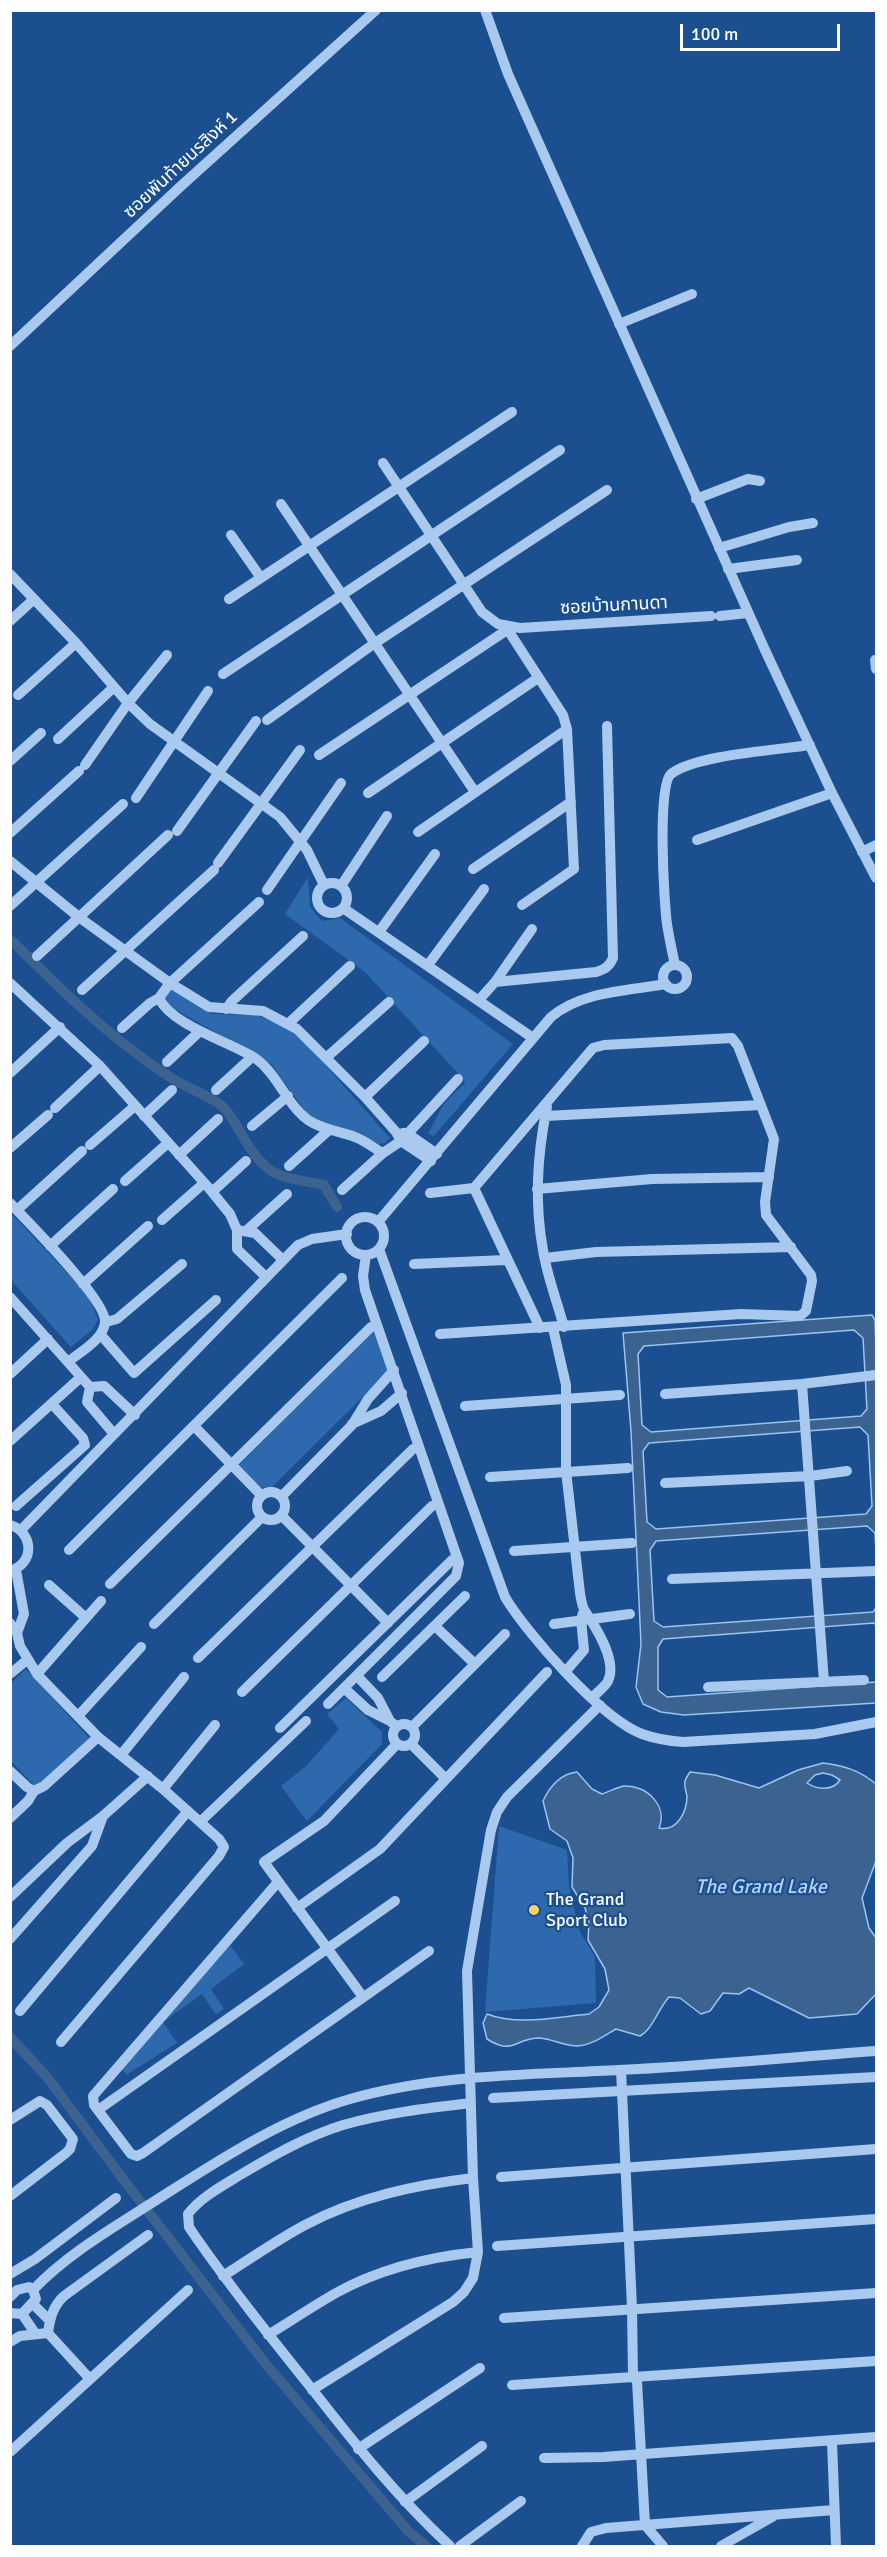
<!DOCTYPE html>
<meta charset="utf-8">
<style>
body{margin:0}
#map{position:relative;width:887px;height:2557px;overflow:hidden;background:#1b4f8f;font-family:Signika,sans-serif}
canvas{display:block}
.frame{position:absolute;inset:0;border:12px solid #fff;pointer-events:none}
.scale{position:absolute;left:680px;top:24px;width:160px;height:27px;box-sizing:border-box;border:3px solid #fff;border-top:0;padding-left:8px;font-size:18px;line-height:21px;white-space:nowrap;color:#fff;-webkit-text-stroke:4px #1b4f8f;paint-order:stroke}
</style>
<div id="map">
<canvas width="887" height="2557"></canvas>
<div class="frame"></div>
<div class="scale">100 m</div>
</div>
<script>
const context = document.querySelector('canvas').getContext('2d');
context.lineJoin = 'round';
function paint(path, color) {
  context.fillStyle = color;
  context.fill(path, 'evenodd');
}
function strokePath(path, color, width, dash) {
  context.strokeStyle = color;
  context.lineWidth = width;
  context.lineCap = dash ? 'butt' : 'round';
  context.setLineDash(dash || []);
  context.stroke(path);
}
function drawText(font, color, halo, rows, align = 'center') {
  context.font = font + ' Signika,"Noto Sans Thai",sans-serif';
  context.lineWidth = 4.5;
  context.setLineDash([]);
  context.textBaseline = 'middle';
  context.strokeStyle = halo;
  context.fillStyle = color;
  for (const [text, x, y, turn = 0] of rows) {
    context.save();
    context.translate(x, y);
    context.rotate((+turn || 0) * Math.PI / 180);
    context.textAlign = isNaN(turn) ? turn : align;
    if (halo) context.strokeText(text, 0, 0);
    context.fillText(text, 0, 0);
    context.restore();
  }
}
paint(new Path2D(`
 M308 877 310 907 322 921 340 918 513 1044 434 1136 428 1134 444 1103 465 1083 464 1080 365 972 285 914Z
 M171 987 212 1014 256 1015 285 1026 304 1041 390 1138 385 1143 378 1144 361 1133 326 1124 307 1114 271 1064 171 1007 165 998Z
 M10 1212 88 1295 98 1320 92 1330 71 1347 11 1280Z
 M375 1329 390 1370 271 1488 261 1487 238 1466Z
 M26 1669 89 1738 36 1787 11 1761V1683Z
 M346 1698 382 1732V1744L307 1821 281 1786 306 1766 339 1729 327 1714Z
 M499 1826 567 1850 569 1887 580 1932 595 1957 596 2003 485 2012Z
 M230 1945 244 1964 211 1989 224 2009 216 2014 202 1994 163 2022 177 2043 126 2075 122 2068Z`), '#2e69ad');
const water = new Path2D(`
 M872 1315 875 1320 876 1348V1552L875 1533 867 1526 656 1541 650 1550 654 1621 663 1627 873 1612 876 1608V1625L874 1623 663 1639 658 1647V1690L667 1697 876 1682V1703L684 1715 661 1712 643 1704 636 1687 641 1644 631 1431 623 1333ZM854 1330 863 1338 867 1409 861 1416 651 1432 642 1425 638 1354 644 1346ZM860 1427 868 1435 872 1506 866 1514 656 1529 647 1522 643 1451 649 1443Z
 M823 1763C845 1766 859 1770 876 1784V1861L862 1898 869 1928 876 1938V1994L857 2014 809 2018 749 1988 739 1994 723 1993 710 2011 701 2014 680 1998 669 1997C658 2009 653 2029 640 2036L616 2029C604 2036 592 2045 577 2046 565 2046 552 2039 540 2038 514 2038 514 2056 487 2039L483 2023 487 2014C518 2026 556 2017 589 2014L599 2007 609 1990 605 1969 588 1940 589 1923 585 1908 572 1887 573 1858 567 1841 550 1829 543 1801C550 1786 560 1774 577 1772L592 1789 602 1794C609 1792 617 1787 624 1786 647 1785 668 1806 659 1828 677 1832 687 1812 687 1796 686 1792 684 1785 685 1781 686 1778 688 1775 690 1772L715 1775 759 1788 798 1770ZM823 1773 832 1775 840 1780C833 1791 817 1790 807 1783L815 1775Z`);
paint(water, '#3c6290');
strokePath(water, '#9cc4f0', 1.5);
strokePath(new Path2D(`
 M10 939C59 988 111 1039 170 1077 186 1088 207 1094 222 1106 232 1115 238 1129 245 1140 269 1180 281 1176 324 1185L337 1207
 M10 2037 47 2077 123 2179 265 2363 409 2532 426 2546`), '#3c6290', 10);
strokePath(new Path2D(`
 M485 10 508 74 765 650 832 793 876 878
 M619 324 692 294
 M10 346 181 186 376 10
 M383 463 482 612 498 624 520 628 711 616
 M696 499 748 479 760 481
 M281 504 475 792
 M231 535 261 578
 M719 548 789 527 813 523
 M728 569 797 560
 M10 574 76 643 128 703 150 724 280 817 307 850 324 885
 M229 599 512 412
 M720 616 748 613
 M10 621 34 599
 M506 627 563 715 567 729 574 869 522 905
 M875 660 876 669
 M223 674 560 450
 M18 695 76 643
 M267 720 375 643 607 490
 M58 739 114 687
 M319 755 507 630
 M10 761 41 733
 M85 765 128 703 167 655
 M368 793 538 678
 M136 798 208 691
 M177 831 256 721
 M418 832 567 729
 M10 833 79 771
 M697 840 832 793
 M862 852 876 845
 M10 861 80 918 170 983 209 1007 263 1011 297 1029 365 1097 396 1132 401 1141 431 1161
 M218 863 300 750
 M473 869 571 802
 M317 898a15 15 0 1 1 30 0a15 15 0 1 1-30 0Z
 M341 886 387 816
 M267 890 341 783
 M10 906 123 804
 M343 908 533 1038
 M379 932 435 854
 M37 956 168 835
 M428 965 484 889
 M675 965C672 951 669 937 667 924 664 902 657 785 671 774 695 755 777 750 810 745
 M663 977a12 12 0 1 1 24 0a12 12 0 1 1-24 0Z
 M495 982 532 929
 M10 983 100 1066 208 1187 230 1214 237 1230
 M82 990 214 870
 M159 998C171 1025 230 1042 255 1058 278 1074 286 1104 308 1120 323 1130 339 1131 355 1137 366 1141 373 1148 383 1153L401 1141 458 1079
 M479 1000 495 982 596 972C605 969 609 967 613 958L607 726
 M226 1009 232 1001 303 936
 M289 1023 350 966
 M122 1028 150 1003 159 998 170 983 259 902
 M327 1057 389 1002
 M167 1062 200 1031
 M10 1073 60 1027
 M216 1090 252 1057
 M365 1097 424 1041
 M547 1107C537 1155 534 1201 543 1250 547 1276 557 1301 564 1327
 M55 1108 100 1066
 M144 1116 172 1090
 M545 1116 761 1105
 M252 1126 288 1096
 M403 1133H407L437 1154
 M90 1145 135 1106
 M10 1148 48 1115
 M179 1155 218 1119
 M289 1166 329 1130
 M125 1181 168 1143
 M474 1188 540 1328
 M537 1189 652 1179 769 1177
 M342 1190 383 1153
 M212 1192 246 1161
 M430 1193 474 1188 593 1048 604 1045 732 1038 738 1046 774 1139 765 1202 766 1215 811 1275 812 1281 806 1311 800 1316 741 1314 440 1334
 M10 1203C28 1222 107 1301 105 1322 104 1339 80 1352 68 1362
 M17 1210 82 1151
 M346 1236a19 19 0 1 1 38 0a19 19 0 1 1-38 0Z
 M162 1220 204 1183
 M378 1222 551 1017C582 991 627 991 666 984
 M246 1231 287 1194
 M50 1246 113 1189
 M379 1249 505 1597C527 1634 602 1719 642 1734 656 1739 669 1741 683 1742L815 1734 876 1722
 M545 1258 596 1252 791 1247
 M414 1264 506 1260
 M266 1277 237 1249V1230L255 1233 282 1259
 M83 1284 148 1226
 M10 1297 90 1387
 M106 1322 117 1319 182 1264
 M553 1328 566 1385V1471L580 1593C581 1599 582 1607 585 1611 595 1626 618 1661 608 1681 605 1687 596 1693 592 1698
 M101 1335 134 1373 216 1300
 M10 1374 48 1339
 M802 1384 824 1682
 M90 1387 87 1402 114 1434
 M90 1387 104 1386 135 1415
 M665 1394 802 1384 876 1375
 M465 1406 620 1395
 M352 1424 381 1411 402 1393
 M194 1426 261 1495
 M10 1441 81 1377
 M490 1477 628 1468
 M665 1483 810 1476 847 1471
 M257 1506a14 14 0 1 1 28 0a14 14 0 1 1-28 0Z
 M282 1496 352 1425 368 1399 394 1370
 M16 1506 85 1445 83 1438 52 1404
 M281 1515 388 1623
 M10 1525C34 1532 35 1564 10 1571
 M21 1530 298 1245 312 1239 347 1234
 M69 1550 342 1278
 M514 1551 632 1543
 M16 1570 24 1614 17 1633
 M672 1579 876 1571
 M110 1584 371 1327
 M49 1585 86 1618
 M10 1623 17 1633 20 1646 37 1674 98 1737 163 1789 219 1839 224 1847 219 1856 61 2042
 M154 1624 262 1517
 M554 1624 630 1614
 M435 1626 475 1664
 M198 1658 413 1449
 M566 1671 584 1650 581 1619 583 1613
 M10 1674 27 1660
 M37 1674 101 1601
 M357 1676 378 1698 390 1721
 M382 1677 465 1596
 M708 1687 864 1680
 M344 1688 368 1710 390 1721 397 1727
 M242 1692 432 1506
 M328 1704 456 1576 459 1563 365 1290 363 1276 366 1255
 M79 1715 141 1647
 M393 1735a11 11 0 1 1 22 0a11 11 0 1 1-22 0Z
 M412 1727 505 1634
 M280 1728 452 1560
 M411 1744 446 1779
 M121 1755 184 1677
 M10 1771 27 1787 34 1791 44 1786 98 1737
 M163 1789 215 1725
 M10 1818 28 1801 34 1791
 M200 1822 306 1721
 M278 1882 93 2096 94 2105 131 2154 137 2156 143 2153 429 1951
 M10 1897 67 1843 103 1816 148 1776
 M297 1908 380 1849 547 1672
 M10 1939 92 1846 103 1816
 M363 1997 264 1862 324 1821 397 1744
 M20 2011 188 1811
 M621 2070 632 2307 633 2377 637 2381 645 2525 663 2546
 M493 2098 876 2077
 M98 2110 395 1901
 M10 2120 40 2101 47 2105 73 2139 70 2149 66 2153 10 2196
 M501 2177 876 2149
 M497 2246 876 2219
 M10 2274 35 2259 116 2198
 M223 2276C250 2259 277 2240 305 2225 358 2197 415 2185 473 2178
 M33 2290C69 2252 118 2225 161 2197 221 2159 281 2119 350 2099 438 2074 528 2075 619 2070 705 2066 791 2057 876 2051
 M10 2297 17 2290 29 2287 33 2290 36 2299 22 2314 10 2313
 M33 2304 50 2321
 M22 2314 35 2333
 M504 2318 876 2293
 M268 2335C291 2321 313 2306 336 2293 379 2269 429 2257 478 2252
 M10 2342 20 2336 48 2333
 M90 2379 48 2333C50 2318 53 2306 64 2296L148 2235
 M512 2385 876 2361
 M312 2390 453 2302 464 2292 473 2278 478 2252 473 2178 467 1971 491 1830 497 1812 507 1797 600 1705
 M832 2442 836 2546
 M358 2449 480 2368
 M10 2452 188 2290
 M544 2458 603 2457 876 2437
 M405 2502 482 2446
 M450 2546C398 2498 355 2444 312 2389 272 2339 232 2289 195 2236L189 2227 188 2214C200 2198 222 2186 240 2175 272 2156 307 2136 343 2125 385 2113 428 2108 471 2103
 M460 2546 521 2501
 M582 2546 591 2532 606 2528 834 2510
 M721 2546 774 2516`), '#a9c9ee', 10);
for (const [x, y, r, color] of [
 [534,1910,6,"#ffd166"]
]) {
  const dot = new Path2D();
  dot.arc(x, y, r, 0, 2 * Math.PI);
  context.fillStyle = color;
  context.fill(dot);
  strokePath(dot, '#1b4f8f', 2);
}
drawText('18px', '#fff', '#1b4f8f', [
 ["ซอยพันท้ายนรสิงห์ 1",181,165,-43],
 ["ซอยบ้านกานดา",614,606,-3]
]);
drawText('18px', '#fff', '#1b4f8f', [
 ["The Grand",546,1900],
 ["Sport Club",546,1921]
], 'left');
drawText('italic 20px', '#b5d3f5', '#1b4f8f', [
 ["The Grand Lake",761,1888]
]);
</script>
